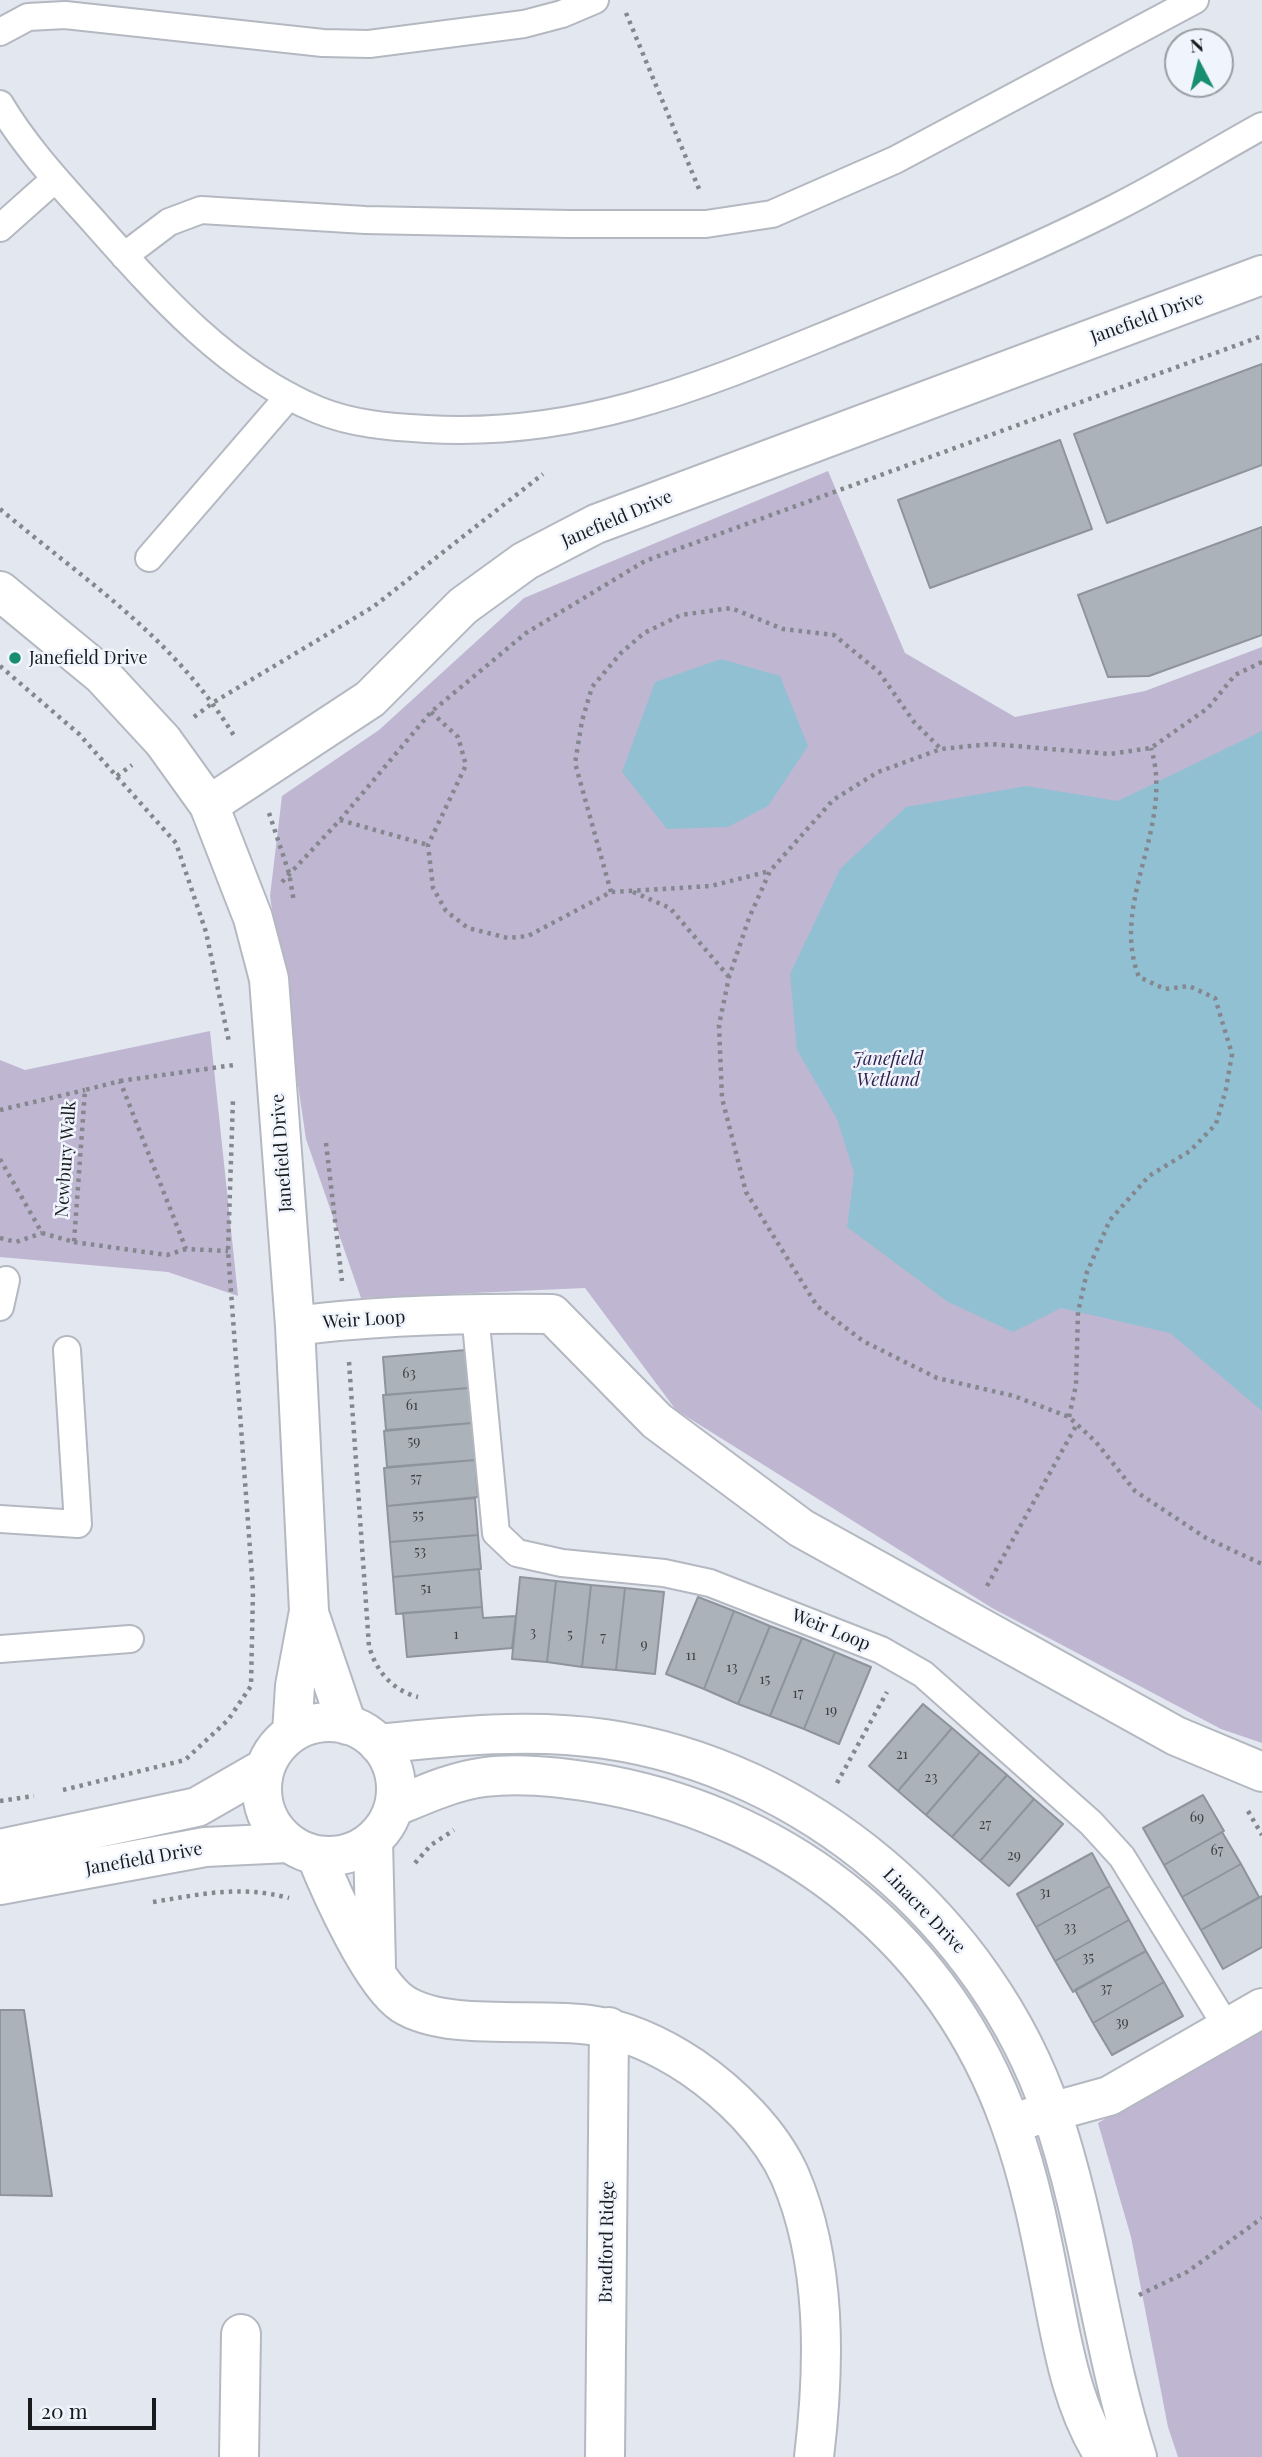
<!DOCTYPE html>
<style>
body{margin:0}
#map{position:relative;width:1262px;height:2457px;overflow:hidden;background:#e3e7f0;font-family:"Playfair Display",serif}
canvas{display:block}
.north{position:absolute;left:1164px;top:28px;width:70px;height:70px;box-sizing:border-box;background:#f0f5fd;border:2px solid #9a9da3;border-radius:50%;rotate:353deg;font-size:19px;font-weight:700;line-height:28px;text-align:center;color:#191a1d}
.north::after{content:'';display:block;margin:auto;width:24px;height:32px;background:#198d6f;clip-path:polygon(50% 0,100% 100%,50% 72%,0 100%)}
.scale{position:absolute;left:28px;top:2398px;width:128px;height:32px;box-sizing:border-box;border:4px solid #191a1d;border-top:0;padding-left:9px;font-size:21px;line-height:24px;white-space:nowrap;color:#191a1d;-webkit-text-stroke:5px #f0f5fd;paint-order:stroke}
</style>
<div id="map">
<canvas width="1262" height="2457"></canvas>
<div class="north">N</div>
<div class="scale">20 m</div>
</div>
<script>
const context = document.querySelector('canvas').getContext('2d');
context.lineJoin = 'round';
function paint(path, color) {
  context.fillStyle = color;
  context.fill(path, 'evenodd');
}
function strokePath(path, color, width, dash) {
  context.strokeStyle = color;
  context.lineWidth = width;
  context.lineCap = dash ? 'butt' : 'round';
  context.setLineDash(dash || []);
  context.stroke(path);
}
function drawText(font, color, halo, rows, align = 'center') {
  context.font = font + ' "Playfair Display",serif';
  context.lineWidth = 5;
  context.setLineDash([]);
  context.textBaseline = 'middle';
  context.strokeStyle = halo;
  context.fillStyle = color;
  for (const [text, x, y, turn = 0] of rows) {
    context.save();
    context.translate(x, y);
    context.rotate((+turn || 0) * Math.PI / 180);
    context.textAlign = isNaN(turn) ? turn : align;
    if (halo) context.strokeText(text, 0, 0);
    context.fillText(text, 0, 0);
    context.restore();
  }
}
paint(new Path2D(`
 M828 471 905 653 1015 717 1145 691 1262 647V1743L1221 1729 992 1608 676 1410 585 1288 361 1298 306 1139 270 896 282 796 379 730 524 598Z
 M210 1031 238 1296 168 1272 0 1257V1060L25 1070Z
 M1262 2027V2457H1178L1168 2427 1131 2237 1098 2123Z`), '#bfb6d2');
paint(new Path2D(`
 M721 659 780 676 808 746 768 806 728 827 667 829 622 772 655 682Z
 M1262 731V1411L1170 1333 1061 1308 1013 1332 948 1302 847 1227 854 1173 837 1119 797 1050 790 974 840 869 906 807 1026 786 1118 801Z`), '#92c0d3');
const building = new Path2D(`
 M1262 364V465L1107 523 1074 434Z
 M1060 440 1092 529 930 588 898 500Z
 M1262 527V635L1149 676 1108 677 1078 595Z
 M466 1350 469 1388 386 1395 383 1357Z
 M469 1388 472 1423 386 1430 383 1395Z
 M472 1423 475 1460 387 1467 384 1431Z
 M475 1460 478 1497 387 1506 384 1468Z
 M475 1498 478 1535 390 1542 387 1506Z
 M478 1535 481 1569 393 1577 390 1542Z
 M479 1569 482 1607 396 1614 393 1577Z
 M520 1577 556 1581 547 1662 512 1659Z
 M556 1581 591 1585 582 1667 547 1662Z
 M591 1585 625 1588 616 1670 582 1667Z
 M625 1588 664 1592 655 1674 616 1670Z
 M698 1597 734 1611 704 1689 666 1674Z
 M482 1607 483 1618 516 1616 512 1648 407 1657 403 1613Z
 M734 1611 770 1626 738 1704 704 1689Z
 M770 1626 802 1638 770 1716 738 1704Z
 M802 1638 835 1652 804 1729 770 1716Z
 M835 1652 871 1667 839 1744 804 1729Z
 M923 1704 952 1728 898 1791 869 1766Z
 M952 1728 980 1752 926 1815 898 1791Z
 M980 1752 1007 1775 952 1837 926 1815Z
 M1007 1775 1034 1799 980 1861 952 1837Z
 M1203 1795 1224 1831 1164 1865 1143 1828Z
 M1034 1799 1063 1824 1009 1886 980 1861Z
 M1222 1832 1241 1864 1182 1897 1164 1865Z
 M1092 1853 1110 1886 1036 1927 1017 1894Z
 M1241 1864 1259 1897 1201 1930 1182 1897Z
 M1110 1886 1129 1920 1055 1961 1036 1927Z
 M1262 1896V1947L1223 1969 1201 1930Z
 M1129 1920 1146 1951 1073 1992 1055 1961Z
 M1146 1951 1164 1982 1093 2023 1075 1990Z
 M1164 1982 1183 2016 1112 2055 1093 2023Z
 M0 2010H24L52 2196 0 2195Z`);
paint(building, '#abb2b9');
strokePath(building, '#8d949b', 2);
const lane = new Path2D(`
 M0 32 28 17 65 15 323 43 369 44 524 24 562 14 595 0
 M0 104C26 148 62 186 96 224 159 295 228 373 318 410 352 424 390 427 426 429 581 438 701 386 841 329 933 291 1026 253 1115 208 1165 183 1213 153 1262 126
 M0 228 55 179
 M124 256 169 222 201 210 365 220 569 224H706L772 214 895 160 1195 0
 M149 558 289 396
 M0 1307 6 1280
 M475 1313 496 1533 517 1553 562 1563 664 1573 710 1583 881 1650 923 1674 1091 1823 1122 1857 1228 2029
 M0 1519 78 1524 67 1350
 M0 1649 130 1639`);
const street = new Path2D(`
 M0 591 102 675 163 741 209 805 253 918 269 979 295 1326 309 1611 295 1686 292 1733
 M209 805 370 699 463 606 525 561 596 524 1262 275
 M295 1326C380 1315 466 1313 552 1314L657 1421 801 1528 1176 1736 1262 1772
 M309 1613 347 1725
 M262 1789a67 67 0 1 1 134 0a67 67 0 1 1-134 0Z
 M378 1744C454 1736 530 1728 605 1739 807 1768 987 1922 1052 2114 1090 2226 1101 2344 1137 2457
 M394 1807C423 1795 453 1781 485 1777 524 1772 569 1778 608 1785 793 1820 946 1944 1010 2123 1030 2178 1041 2235 1052 2292 1063 2349 1073 2408 1105 2457
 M373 1840 376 1967
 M0 1849 197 1807 265 1768
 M316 1855C331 1892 372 1984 403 2004 447 2032 537 2017 590 2025 626 2030 662 2047 692 2067 730 2093 771 2133 790 2176 827 2262 825 2366 814 2457
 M0 1885 205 1847 288 1843
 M1029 2118 1109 2096 1262 2008
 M239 2457 241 2334
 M605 2457 609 2027`);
strokePath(lane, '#b4b8c1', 30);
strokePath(street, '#b4b8c1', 42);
strokePath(new Path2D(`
 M626 13 699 189
 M0 509C88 583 175 638 236 739
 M1262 662 1235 675 1208 708 1151 748 1110 754 991 744 941 749 878 772 833 800 770 871 749 918 729 977 719 1025 722 1098 746 1192 817 1306 863 1341 937 1378 1014 1396 1069 1417 1096 1442 1135 1491 1206 1538 1262 1564
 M0 666 79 734 176 843 206 932 229 1042
 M431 712 458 737 466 765 428 845 433 888 446 911 468 928 508 938 528 936 611 892 711 886 770 871
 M194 717 214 702 373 607 543 474
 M117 776 132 765
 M269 813 289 873 294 902
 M340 820 428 845
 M282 882 340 820 431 712 526 633 645 561 1262 336
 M611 892 575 763 582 721 592 687 621 653 644 633 681 615 731 608 783 629 834 635 879 672 914 722 941 749
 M633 892 670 908 729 977
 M120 1081 234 1065
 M0 1110 85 1090
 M326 1143 342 1281
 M0 1159 42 1233 74 1242 85 1090 120 1081 186 1249 228 1251
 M0 1238 16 1242 42 1233
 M74 1242 167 1255 186 1249
 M349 1362 369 1646C376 1671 392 1690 418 1697
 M1069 1417 1076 1385 1078 1312 1087 1272 1110 1220 1149 1176 1190 1151 1216 1124 1226 1089 1232 1054 1215 998 1189 986 1165 989 1139 977C1109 902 1175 827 1151 748
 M987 1586 1077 1424
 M837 1783 887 1692
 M63 1790 185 1760 228 1720 251 1686 253 1590 228 1251 233 1099
 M0 1801 34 1796
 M1248 1811 1262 1835
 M415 1863 431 1845 454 1830
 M153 1902C202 1894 240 1885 289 1898
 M1139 2295 1187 2272 1262 2218`), '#85878e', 4.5, [3.5, 5]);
strokePath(lane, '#fff', 26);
strokePath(street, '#fff', 38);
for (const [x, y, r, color] of [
 [15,658,7,"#198d6f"]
]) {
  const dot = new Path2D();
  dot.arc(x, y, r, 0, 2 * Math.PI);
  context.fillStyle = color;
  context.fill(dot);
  strokePath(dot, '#f0f5fd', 2.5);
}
drawText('14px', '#3e4044', null, [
 ["63",409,1374],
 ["61",412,1406],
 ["59",414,1442],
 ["57",416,1479],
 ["55",418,1516],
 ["53",420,1552],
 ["51",426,1589],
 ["3",533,1633],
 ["1",456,1635],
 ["5",570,1635],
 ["7",603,1638],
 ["9",644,1645],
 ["11",691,1656],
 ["13",732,1668],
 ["15",765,1680],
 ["17",798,1694],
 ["19",831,1711],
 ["21",902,1755],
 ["23",931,1778],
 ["69",1197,1818],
 ["27",985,1825],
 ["67",1217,1851],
 ["29",1014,1856],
 ["31",1045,1893],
 ["33",1070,1928],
 ["35",1088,1958],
 ["37",1106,1989],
 ["39",1122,2023]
]);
drawText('18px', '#191a1d', '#f0f5fd', [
 ["Janefield Drive",1147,318,-20],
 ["Janefield Drive",617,519,-23],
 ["Janefield Drive",282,1153,-94],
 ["Newbury Walk",66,1159,-86],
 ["Weir Loop",364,1320,-4],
 ["Weir Loop",831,1630,22],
 ["Janefield Drive",144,1859,-10],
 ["Linacre Drive",924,1911,46],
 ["Bradford Ridge",607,2242,-89]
]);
drawText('18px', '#191a1d', '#f0f5fd', [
 ["Janefield Drive",29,658]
], 'left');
drawText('italic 18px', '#331f4f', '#f0f5fd', [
 ["Janefield",888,1059],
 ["Wetland",888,1080]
]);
</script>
